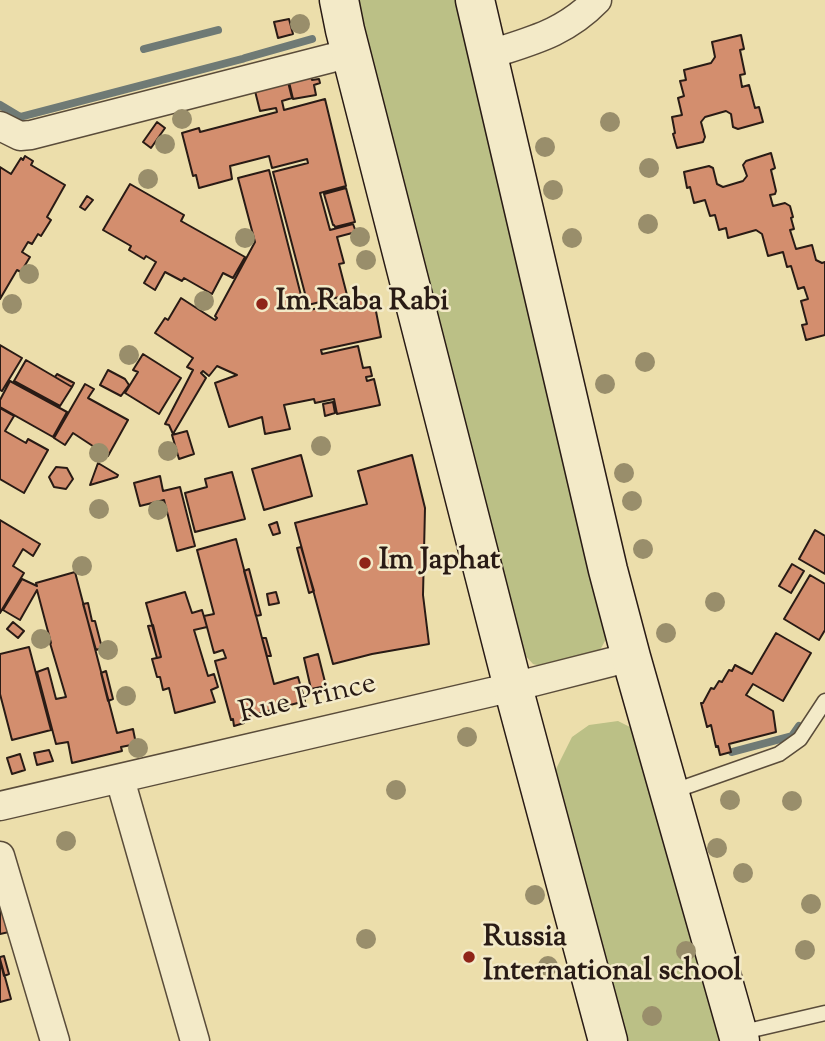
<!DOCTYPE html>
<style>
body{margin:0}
canvas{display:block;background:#ecdeab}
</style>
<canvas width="825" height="1041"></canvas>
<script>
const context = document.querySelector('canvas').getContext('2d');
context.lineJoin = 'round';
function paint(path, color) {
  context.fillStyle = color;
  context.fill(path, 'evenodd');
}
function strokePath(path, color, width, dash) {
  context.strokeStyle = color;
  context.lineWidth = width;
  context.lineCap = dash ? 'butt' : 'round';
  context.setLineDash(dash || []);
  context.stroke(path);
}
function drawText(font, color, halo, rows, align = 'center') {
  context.font = font + ' "Sorts Mill Goudy",serif';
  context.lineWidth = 5;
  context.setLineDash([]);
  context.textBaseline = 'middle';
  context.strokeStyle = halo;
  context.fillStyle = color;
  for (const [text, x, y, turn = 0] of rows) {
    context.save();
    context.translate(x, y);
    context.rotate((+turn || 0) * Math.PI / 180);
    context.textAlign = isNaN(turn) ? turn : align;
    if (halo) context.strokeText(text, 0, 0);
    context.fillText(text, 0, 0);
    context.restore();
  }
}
paint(new Path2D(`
 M343 0H472L611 630 594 661 548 668 533 664 498 626Z
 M618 721 632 728 737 1041H609L546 789 572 737 589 725Z`), '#bbc086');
strokePath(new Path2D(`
 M144 49 218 30
 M245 58 312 39
 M0 105 20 117 242 59
 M732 752 792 736 799 726`), '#6f7a75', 8);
const building = new Path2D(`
 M289 19 293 34 278 38 274 22Z
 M741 35 744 49 740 50 745 74 740 75 742 87 749 85 755 108 759 107 763 122 738 129 733 127 731 114 726 111 705 117 701 122 705 137 703 142 677 148 673 134 675 133 672 117 682 115 678 98 684 96 680 81 686 80 684 70 711 63 715 57 712 42Z
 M311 77 312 80 319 79 320 83 314 85 316 95 293 99 289 82Z
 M288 82 292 98 282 101 284 110 325 99 346 186 320 193 330 230 353 224 356 232 337 237 344 263 339 264 347 295 308 305 273 172 308 163 307 159 272 168 269 156 230 166 232 179 199 188 196 175 193 176 182 133 199 128 200 132 277 112 276 108 260 111 255 91Z
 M157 122 165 128 151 148 143 142Z
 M771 153 775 168 771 170 776 191 775 194 770 195 773 206 785 203 790 206 793 217 791 218 794 229 790 230 796 249 812 245 816 260 822 263 825 262V335L806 340 802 325 807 324 801 301 808 299 804 287 798 289 791 266 787 267 783 252 768 256 762 234 756 230 728 238 726 228 719 230 715 215 710 216 705 200 694 203 690 187 687 188 684 172 709 166 713 168 717 184 723 187 743 181 747 176 743 165 746 161Z
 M25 156 33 161 31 165 65 185 47 217 51 220 41 236 38 234 32 244 28 242 22 252 30 257 21 272 17 270 0 299V167L11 174 21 158 23 160Z
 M269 170 305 311 373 296 381 337 321 350 322 354 358 346 363 368 370 367 372 376 366 377 367 381 374 379 380 405 337 414 334 399 315 403 314 399 284 405 290 429 265 434 262 417 229 427 215 383 237 375 217 366 209 376 203 371 201 373 206 378 173 434 169 425 165 424 193 370 187 367 193 358 155 333 165 318 168 320 181 298 215 320 217 318 215 316 255 242 238 178Z
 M130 184 184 215 181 221 245 257 233 278 223 273 212 294 184 278 182 281 165 272 155 290 144 283 156 262 146 256 144 259 129 250 131 246 103 230Z
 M346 188 355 222 335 227 334 225H333L324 194Z
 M87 196 93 200 85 210 80 207Z
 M0 345 22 358 2 391 0 390Z
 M143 354 181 378 159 414 125 393 138 372 133 370Z
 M26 360 72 387 60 406 14 381Z
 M108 370 125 379 129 385 121 396 100 385Z
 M57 374 74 383 72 387 55 377Z
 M10 381 67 412 53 437 0 407V400Z
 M85 384 94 389 88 398 128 420 108 456 73 433 65 445 54 438Z
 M333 402 335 413 325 416 323 404Z
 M0 408 14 416 5 431 26 443 28 439 48 450 24 493 0 479Z
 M187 431 194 454 179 459 172 435Z
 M301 455 312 496 264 510 252 469Z
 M412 455 425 508 423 595 429 644 372 654 333 664 295 523 367 504 358 471Z
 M98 463 118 475 117 477 90 485Z
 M56 467 67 468 73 479 66 489 54 487 49 477Z
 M232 472 245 519 195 532 185 493 207 487 205 479Z
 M160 476 163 491 180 487 195 546 177 551 164 500 140 506 134 483Z
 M0 520 40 544 33 556 23 549 13 566 24 573 0 613Z
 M277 522 280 533 273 535 269 525Z
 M815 530 825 536V574L799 559Z
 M236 539 274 684 298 677 305 701 242 718 244 723 234 726 233 719 231 720 215 661 226 658 223 650 214 653 204 616 214 614 197 550Z
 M301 547 314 591 309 593 297 548Z
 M792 564 804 571 791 593 779 586Z
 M249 569 261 615 256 616 244 571Z
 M75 572 117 733 133 729 136 744 121 747 122 751 72 763 68 742 56 744 37 672 48 668 56 699 66 697 50 643H51L37 590 20 620 3 610 22 579 37 586 36 583Z
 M810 575 825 584V630L819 640 784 619Z
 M185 592 192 613 202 610 207 627 194 630 208 676 214 674 218 687 211 690 215 702 175 713 169 688 163 690 160 677H157L152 659 161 657 146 603Z
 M276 592 279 603 269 605 267 594Z
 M88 603 92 621H95L102 648 96 650 83 604Z
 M13 622 24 631 18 638 7 629Z
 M153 625 161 657 157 658 148 626Z
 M776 633 811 653 783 701 753 684 746 695 773 711 776 732 729 744 731 752 720 755 718 746 716 747 711 725 707 727 701 703H703L711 688 714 689 719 681 722 682 729 670 732 671 735 665 752 674Z
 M262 638H266L271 656H267Z
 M29 647 51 730 12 740 0 694V654Z
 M318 654 326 686 311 689 304 658Z
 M106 671 113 699 108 701 101 673Z
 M49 750 53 761 37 765 34 753Z
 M20 754 25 770 12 774 7 758Z
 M3 910 9 932 0 934V911Z
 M4 956 9 974 4 976 0 960V957Z
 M0 959 11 999 0 1002Z`);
paint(building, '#d38e6e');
strokePath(building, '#291b15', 2);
const lane = new Path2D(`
 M671 792 779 754 800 739 825 701
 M739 1033 825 1013`);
const street = new Path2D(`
 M488 55C530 41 564 34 597 0
 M0 126 20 136 31 135 351 53
 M120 779 195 1041
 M0 806 513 687 631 657
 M0 856 55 1041`);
const secondary = new Path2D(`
 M339 0 345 30 513 687 608 1041
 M475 0 608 570 631 657 740 1041`);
strokePath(lane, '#5a4c3a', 17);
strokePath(street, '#5a4c3a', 31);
strokePath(secondary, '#291b15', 41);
strokePath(lane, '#f3eac8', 14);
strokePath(street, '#f3eac8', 28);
strokePath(secondary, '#f3eac8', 38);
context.fillStyle = '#998e6b';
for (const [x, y] of [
 [300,24],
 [182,119],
 [610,122],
 [165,144],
 [545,147],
 [649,168],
 [148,179],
 [553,190],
 [648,224],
 [360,237],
 [245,238],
 [572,238],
 [366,260],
 [29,274],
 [204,301],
 [12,304],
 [129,355],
 [645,362],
 [605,384],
 [321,446],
 [168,451],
 [99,453],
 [624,473],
 [632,501],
 [99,509],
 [158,510],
 [643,549],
 [82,566],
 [715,602],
 [666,633],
 [41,639],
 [108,650],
 [126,696],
 [467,737],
 [138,748],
 [396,790],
 [730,800],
 [792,801],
 [66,841],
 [717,848],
 [743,873],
 [535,895],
 [811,904],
 [366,939],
 [805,950],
 [686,951],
 [548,966],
 [652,1016]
]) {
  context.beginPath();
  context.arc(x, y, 10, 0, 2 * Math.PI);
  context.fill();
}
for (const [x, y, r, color] of [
 [262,304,7,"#8f2418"],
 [365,563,7,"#8f2418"],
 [469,957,7,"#8f2418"]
]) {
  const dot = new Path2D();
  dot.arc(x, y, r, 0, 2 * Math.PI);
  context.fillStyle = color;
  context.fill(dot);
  strokePath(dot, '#f3eac8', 2.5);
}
drawText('bold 30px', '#291b15', '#f3eac8', [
 ["Im Raba Rabi",276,304],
 ["Im Japhat",379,563],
 ["Russia",483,940],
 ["International school",483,974]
], 'left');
drawText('30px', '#291b15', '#f3eac8', [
 ["Rue Prince",308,701,-13]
]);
</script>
